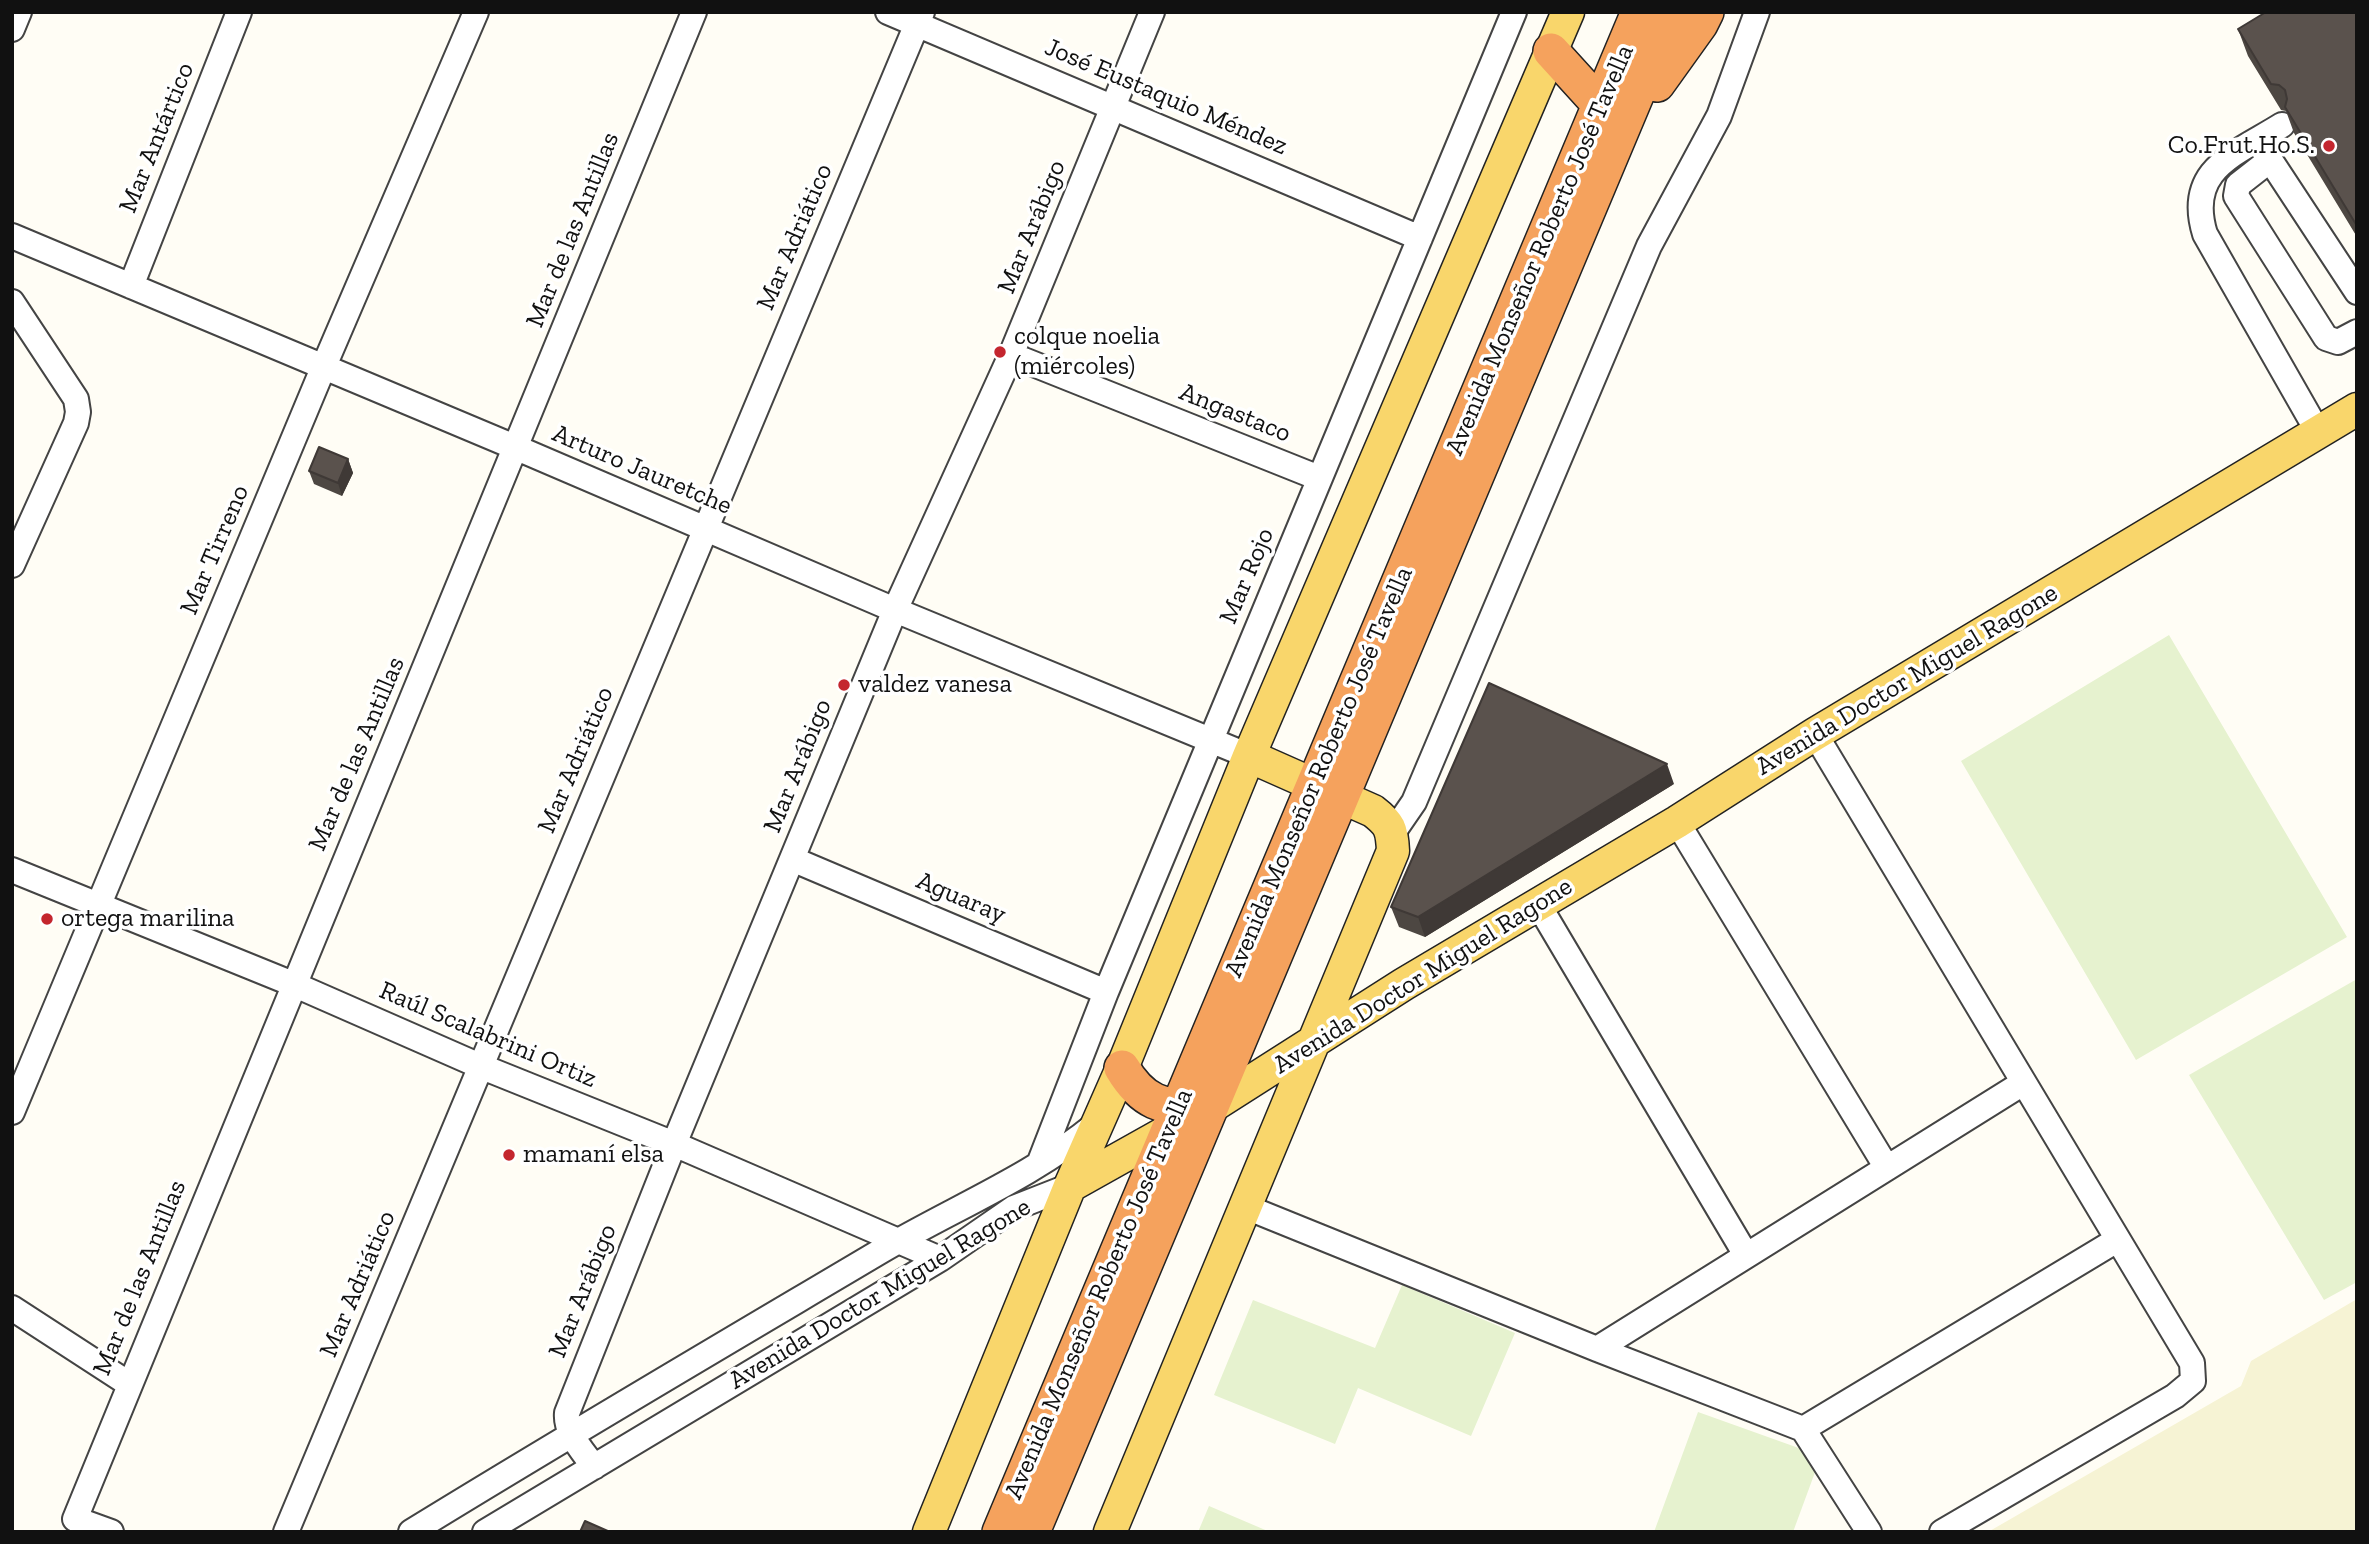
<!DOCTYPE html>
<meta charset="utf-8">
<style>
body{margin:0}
#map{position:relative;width:2369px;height:1544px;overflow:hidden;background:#fffdf5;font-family:"Zilla Slab",serif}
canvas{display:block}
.frame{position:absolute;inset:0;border:14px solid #111;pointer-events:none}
</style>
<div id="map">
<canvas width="2369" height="1544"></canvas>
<div class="frame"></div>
</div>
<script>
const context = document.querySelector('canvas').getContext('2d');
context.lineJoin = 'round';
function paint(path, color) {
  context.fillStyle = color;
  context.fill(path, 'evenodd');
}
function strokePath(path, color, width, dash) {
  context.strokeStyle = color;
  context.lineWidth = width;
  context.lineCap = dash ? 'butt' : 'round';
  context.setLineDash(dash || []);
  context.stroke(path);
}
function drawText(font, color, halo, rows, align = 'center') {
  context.font = font + ' "Zilla Slab",serif';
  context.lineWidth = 7;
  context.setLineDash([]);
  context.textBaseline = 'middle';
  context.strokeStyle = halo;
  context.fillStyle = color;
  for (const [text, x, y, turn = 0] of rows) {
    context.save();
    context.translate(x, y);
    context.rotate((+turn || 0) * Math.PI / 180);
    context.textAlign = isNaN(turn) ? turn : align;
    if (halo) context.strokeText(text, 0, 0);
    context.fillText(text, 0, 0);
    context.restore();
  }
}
paint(new Path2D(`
 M2357 1299V1532H1988L2241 1386 2251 1361Z`), '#f6f3d4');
paint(new Path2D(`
 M2169 635 2347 937 2136 1060 1961 761Z
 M2357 979V1282L2324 1300 2189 1075Z
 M1402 1285 1515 1333 1471 1436 1358 1388 1335 1444 1214 1395 1253 1300 1375 1348Z
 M1698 1412 1821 1456 1793 1532H1654Z
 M1209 1506 1270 1532H1198Z`), '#e6f2cf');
const minor = new Path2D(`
 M888 12 1420 238
 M12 29 19 12
 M2282 125C2236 154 2185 169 2205 234L2318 432
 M2261 146 2357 292
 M2270 160 2238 185 2236 196 2326 338 2338 342 2357 332
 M12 236 517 448 895 610 1249 756
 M131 286 239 12
 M12 302 76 399 78 412 76 423 12 565
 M1011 355 1319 478
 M1815 734 2192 1363 2193 1381 2175 1396 1942 1532
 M1677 822 1887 1168
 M1392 834 1414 802 1649 246 1719 116 1757 12
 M792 859 1106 992
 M12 870 293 984 480 1066 674 1144 940 1259
 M1538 904 1746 1255
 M12 1112 324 366 476 12
 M1039 1164 1106 992 1514 12
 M1246 1207 1597 1349 1803 1429 1869 1532
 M12 1308 129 1384
 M1597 1349 2023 1083
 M1803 1429 2117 1240
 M594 1467C583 1451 565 1433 567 1413L674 1144 895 610 1011 355 1152 12
 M111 1532 75 1519 694 12
 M286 1532 922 12
 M411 1532C567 1436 724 1344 881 1251 952 1209 1032 1177 1096 1124
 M485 1532 940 1259 1014 1208 1070 1186`);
const major = new Path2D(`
 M1070 1186 1211 1107 1404 984 1677 822 1815 734 2357 409
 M929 1532 1070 1186 1122 1068 1249 756 1568 12
 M1110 1532 1393 851C1392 829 1390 824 1373 811L1249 756`);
const highway = new Path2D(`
 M1551 51 1601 106
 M1657 84 1700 24 1706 12
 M1122 1068C1142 1102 1163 1109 1201 1107
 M1000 1532 1639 12
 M1032 1532 1671 12`);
strokePath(minor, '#444', 28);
strokePath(major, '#222', 35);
strokePath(highway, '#222', 38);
strokePath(minor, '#fff', 24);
strokePath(major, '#f9d66b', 32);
strokePath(highway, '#f5a25d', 35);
paint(new Path2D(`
 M2357 12V237L2294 133 2286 111 2281 110 2248 56 2238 29Z
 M348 459 353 473 342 496 314 484 309 471Z
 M1674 784 1425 937 1399 927 1391 907Z`), '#4d4742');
paint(new Path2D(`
 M348 459 353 473 342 496 338 483Z
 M1667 764 1674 784 1425 937 1418 917Z`), '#3f3936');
const building = new Path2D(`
 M2266 12H2357V226L2285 107 2287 99 2285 90 2279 85 2271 84 2238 29Z
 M319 447 348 459 338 483 309 471Z
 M1489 683 1667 764 1418 917 1391 907Z
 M585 1521 610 1532H580Z`);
paint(building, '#5a524d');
strokePath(building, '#3f3936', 2);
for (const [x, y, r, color] of [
 [2329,146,7,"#c4262e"],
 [1000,352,7,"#c4262e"],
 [844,685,7,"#c4262e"],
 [47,919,7,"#c4262e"],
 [509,1155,7,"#c4262e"]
]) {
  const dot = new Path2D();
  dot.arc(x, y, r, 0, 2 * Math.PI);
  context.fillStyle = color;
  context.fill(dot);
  strokePath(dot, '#fff', 2.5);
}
drawText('26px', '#111', '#fff', [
 ["José Eustaquio Méndez",1166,97,23],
 ["Mar Antártico",157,138,-68],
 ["Mar Arábigo",1032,227,-68],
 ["Mar de las Antillas",573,230,-68],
 ["Mar Adriático",795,237,-67],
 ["Avenida Monseñor Roberto José Tavella",1540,250,-67],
 ["Angastaco",1235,413,22],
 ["Arturo Jauretche",642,470,23],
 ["Mar Tirreno",215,550,-67],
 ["Mar Rojo",1247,576,-67],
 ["Avenida Doctor Miguel Ragone",1907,680,-31],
 ["Mar de las Antillas",357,754,-67],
 ["Mar Adriático",576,760,-67],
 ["Mar Arábigo",798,766,-68],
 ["Avenida Monseñor Roberto José Tavella",1319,772,-67],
 ["Aguaray",961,898,23],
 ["Avenida Doctor Miguel Ragone",1423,976,-32],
 ["Raúl Scalabrini Ortiz",488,1035,23],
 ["Mar de las Antillas",140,1278,-68],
 ["Mar Adriático",358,1284,-67],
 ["Mar Arábigo",583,1291,-68],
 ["Avenida Doctor Miguel Ragone",880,1294,-31],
 ["Avenida Monseñor Roberto José Tavella",1099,1294,-67]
]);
drawText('26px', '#111', '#fff', [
 ["Co.Frut.Ho.S.",2315,146,"right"],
 ["colque noelia",1014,337],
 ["(miércoles)",1014,367],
 ["valdez vanesa",858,685],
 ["ortega marilina",61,919],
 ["mamaní elsa",523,1155]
], 'left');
</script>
